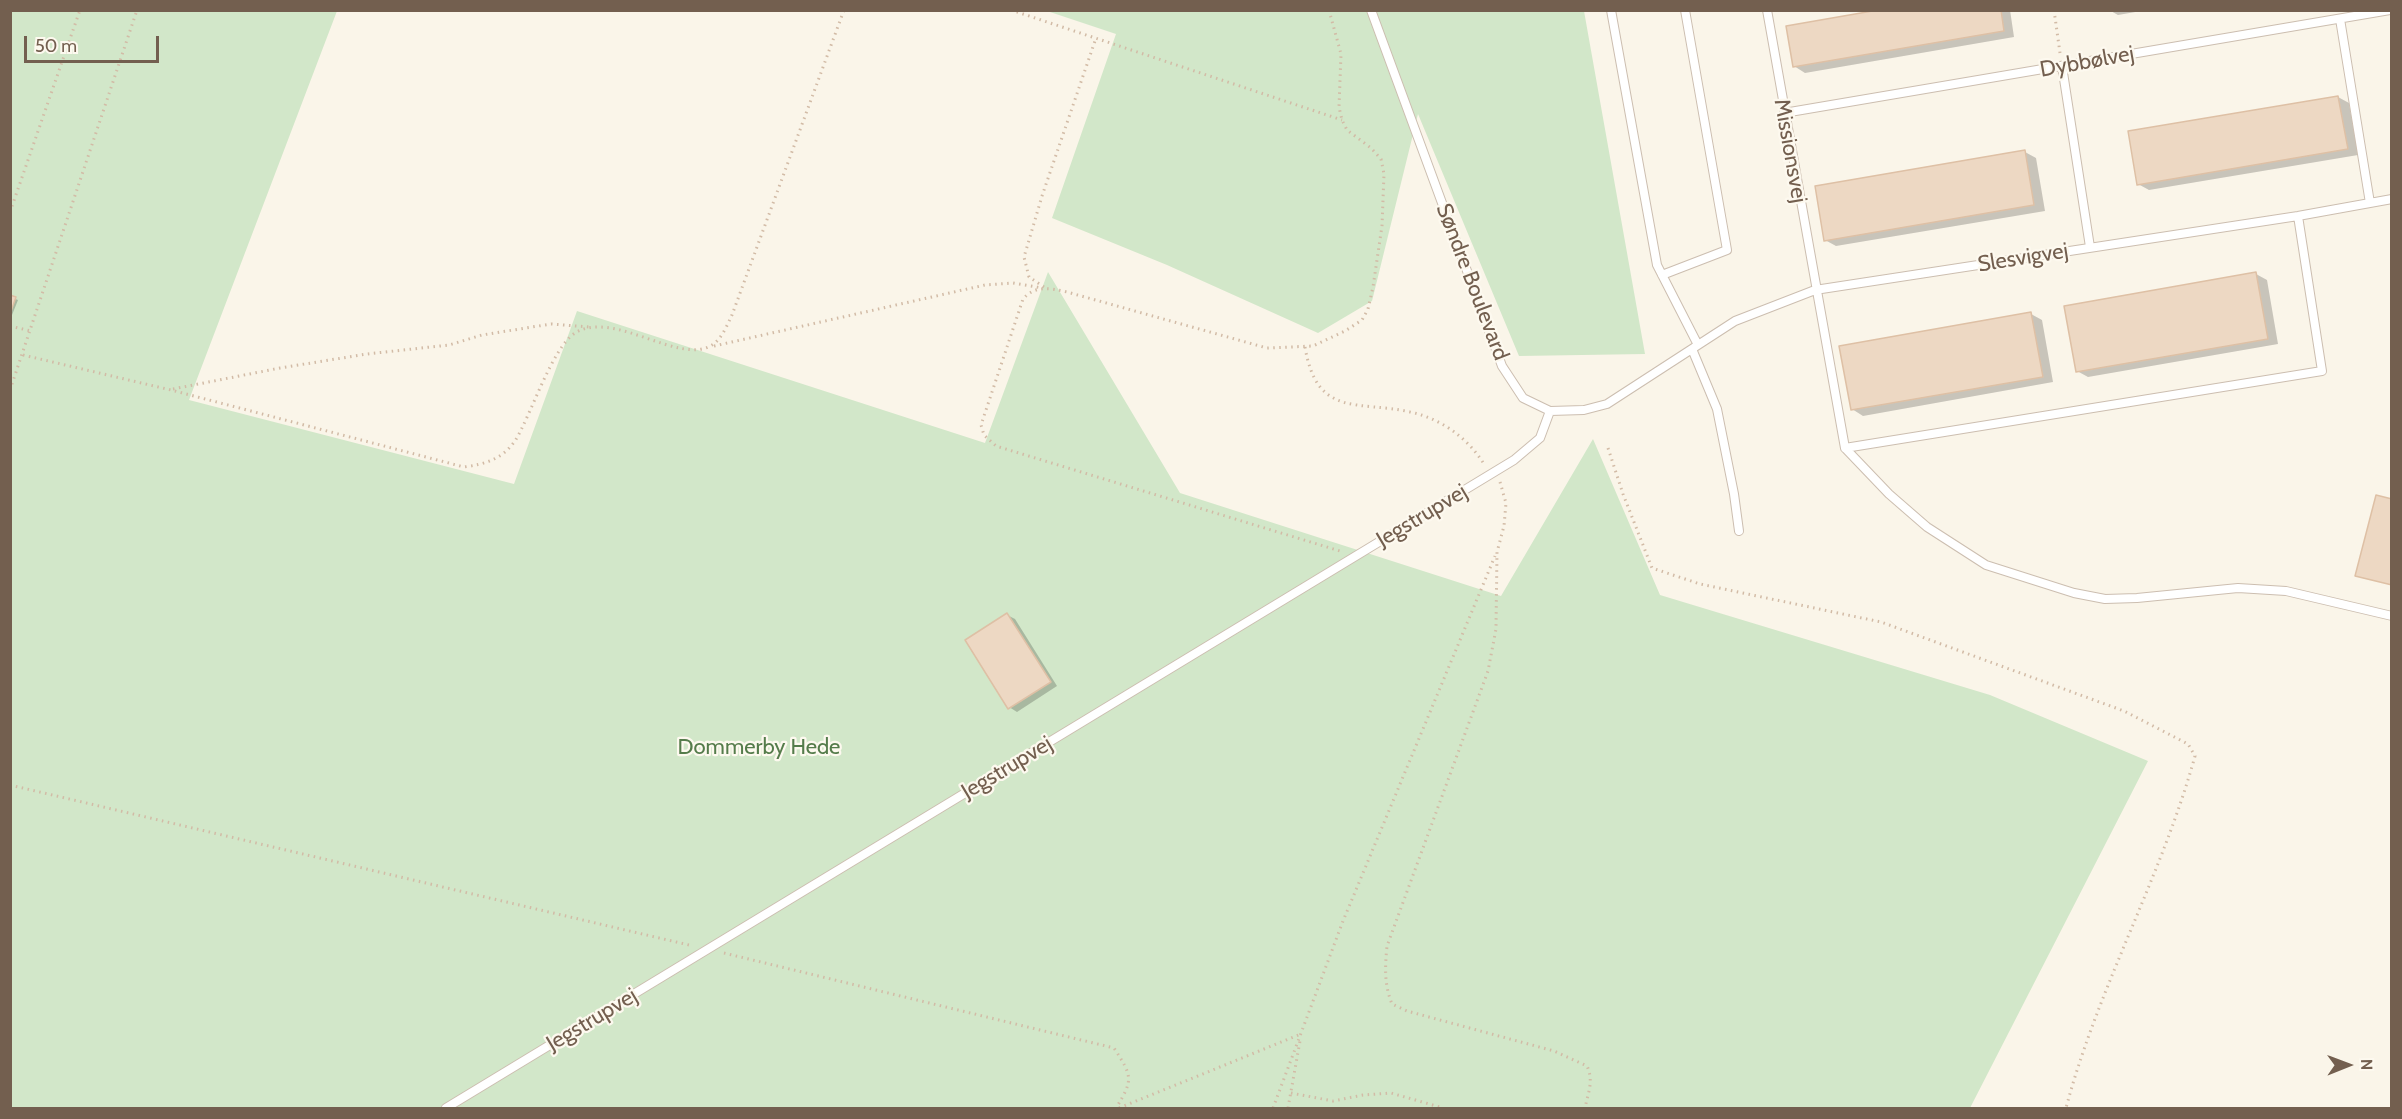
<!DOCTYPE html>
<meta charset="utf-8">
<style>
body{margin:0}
#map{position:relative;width:2402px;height:1119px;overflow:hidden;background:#faf5e9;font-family:Cabin,sans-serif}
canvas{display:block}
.frame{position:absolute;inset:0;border:12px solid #735f4f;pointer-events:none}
.north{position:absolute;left:2318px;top:1035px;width:60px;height:60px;-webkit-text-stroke:4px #fdf9ef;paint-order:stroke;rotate:89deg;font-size:16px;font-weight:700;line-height:24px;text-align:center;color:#735f4f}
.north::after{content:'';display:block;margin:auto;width:21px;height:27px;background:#735f4f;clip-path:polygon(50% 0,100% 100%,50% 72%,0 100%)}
.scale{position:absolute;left:24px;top:36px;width:135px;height:27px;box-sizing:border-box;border:3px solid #735f4f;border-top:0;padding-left:8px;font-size:18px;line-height:21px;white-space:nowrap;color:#735f4f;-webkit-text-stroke:4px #fdf9ef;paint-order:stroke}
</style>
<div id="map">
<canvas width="2402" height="1119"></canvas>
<div class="frame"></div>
<div class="north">N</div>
<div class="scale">50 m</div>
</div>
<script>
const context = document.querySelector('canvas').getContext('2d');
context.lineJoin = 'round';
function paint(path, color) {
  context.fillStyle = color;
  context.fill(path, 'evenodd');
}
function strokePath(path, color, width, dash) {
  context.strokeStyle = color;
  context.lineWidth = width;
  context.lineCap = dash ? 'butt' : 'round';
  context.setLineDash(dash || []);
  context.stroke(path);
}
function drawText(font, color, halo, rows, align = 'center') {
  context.font = font + ' Cabin,sans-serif';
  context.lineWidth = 4.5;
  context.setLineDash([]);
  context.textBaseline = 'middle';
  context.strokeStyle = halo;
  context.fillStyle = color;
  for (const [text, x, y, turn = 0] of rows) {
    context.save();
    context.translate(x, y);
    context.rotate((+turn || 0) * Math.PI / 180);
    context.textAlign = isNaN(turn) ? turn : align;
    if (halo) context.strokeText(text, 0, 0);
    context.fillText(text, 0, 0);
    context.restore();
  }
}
paint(new Path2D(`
 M11 11H337L189 400 514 484 577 311 985 443 1048 272 1180 493 1501 596 1593 439 1660 595 1990 695 2148 761 1970 1108H11Z
 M1047 11H1584L1645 354 1519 356 1418 114 1372 301 1318 333 1167 265 1052 218 1116 34Z`), '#d2e7c9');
paint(new Path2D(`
 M1886 10H2010L2014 37 1805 73 1794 66Z
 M2109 10H2147L2118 15Z
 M2338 97 2349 103 2358 155 2149 190 2138 184Z
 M2025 152 2036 158 2045 211 1836 246 1825 240Z
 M2256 274 2267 280 2278 344 2088 377 2077 371Z
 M10 297 18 300 10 320Z
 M2031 314 2042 320 2053 382 1863 416 1852 409Z
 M1007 615 1015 619 1057 686 1017 712 1009 707Z`), '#0003');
const building = new Path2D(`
 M1878 10H2001L2004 31 1793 67 1786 26Z
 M2338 96 2348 149 2137 185 2128 131Z
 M2025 150 2034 205 1824 241 1815 186Z
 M2256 272 2268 339 2076 372 2064 306Z
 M10 295 16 297 10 314Z
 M2031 312 2043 377 1851 410 1839 346Z
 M2376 495 2392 499V585L2355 576Z
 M1007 613 1051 682 1008 709 965 640Z`);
paint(building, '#edd8c3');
strokePath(building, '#dec0a5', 1.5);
const lane = new Path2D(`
 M1371 10 1502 366 1523 398 1550 411 1584 410 1607 404 1735 321 1815 290 2298 216 2392 199
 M1611 10 1657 265 1698 345
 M1767 10 1845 448 1889 494 1927 527 1986 565 2074 593 2105 599 2137 598 2238 588 2286 591 2392 616
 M2340 19 2370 203
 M2062 66 2090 247
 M1784 113 2390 10
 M1662 275 1727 250 1685 10
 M1692 349 1717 409 1734 494 1739 531
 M1845 448 2322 371 2298 216
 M446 1108 1514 460 1540 438 1550 411`);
strokePath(lane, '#ccbeb0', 10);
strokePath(new Path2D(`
 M1011 10 1342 120
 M1329 10 1341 54 1339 107 1342 120 1347 130 1371 148 1381 159 1384 174 1382 226 1373 287 1368 309 1362 320 1345 331 1313 346 1267 348 1067 292C1050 288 1035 285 1023 299L981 425 984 435 996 446 1340 551
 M2054 10 2060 53
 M10 212 80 10
 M1044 287 1029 277 1024 257 1042 196 1096 38
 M10 326 31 331
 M714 346 985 285 1013 283 1042 288
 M1305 347C1317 419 1359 400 1410 412 1440 418 1468 438 1484 464
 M23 355 171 390 464 467C486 464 502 459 515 441 531 415 552 348 575 333 614 309 679 366 712 345 722 339 727 325 732 315L844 10
 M173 389 280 368 367 354 449 345 482 335 551 324 589 327
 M10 390 137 10
 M1608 448 1623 494 1652 568 1700 584 1881 622 2124 711 2188 744 2195 756C2162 876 2098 987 2066 1108
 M1500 482 1506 503 1504 526 1497 552 1496 629 1488 671 1387 946C1385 967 1384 984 1392 1004L1407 1011 1554 1051 1587 1066C1594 1081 1588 1093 1585 1108
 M10 785 689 945
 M724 953 1114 1048C1132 1076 1134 1079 1116 1108
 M1291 1093 1333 1101 1363 1095 1391 1093 1443 1108
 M1119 1108 1301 1034
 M1273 1108 1343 921 1495 556
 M1288 1108 1300 1041`), '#d2bba6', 3, [1.5, 4.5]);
strokePath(lane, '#fff', 8);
drawText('22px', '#735f4f', '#fdf9ef', [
 ["Dybbølvej",2087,62,-10],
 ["Missionsvej",1790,151,80],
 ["Slesvigvej",2023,258,-9],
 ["Søndre Boulevard",1472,282,69],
 ["Jegstrupvej",1422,516,-31],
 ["Jegstrupvej",1007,768,-31],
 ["Jegstrupvej",592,1020,-31]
]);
drawText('22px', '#557c4b', '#fdf9ef', [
 ["Dommerby Hede",759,748]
]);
</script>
